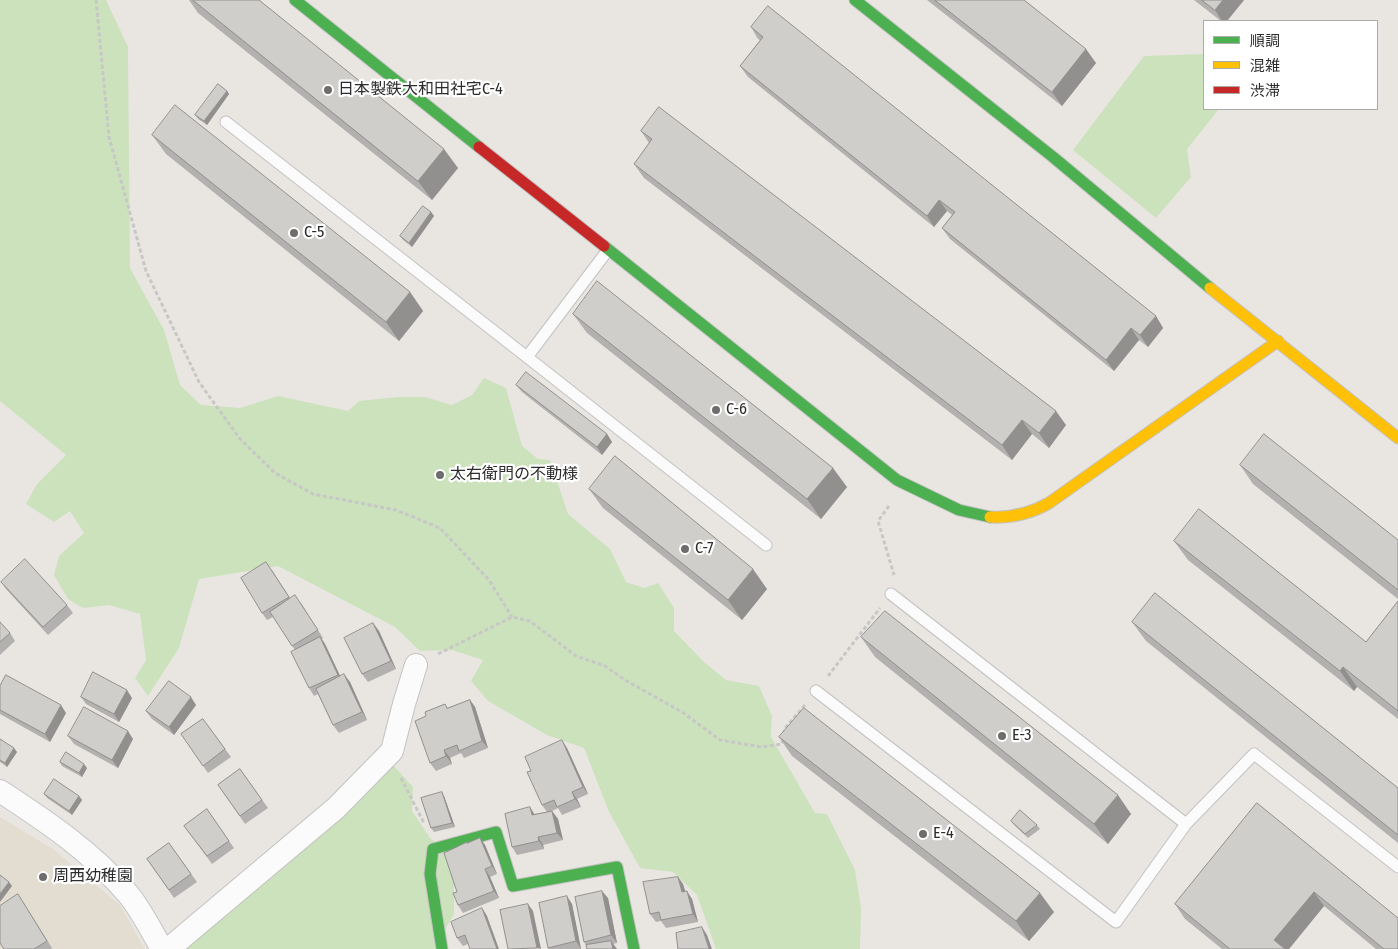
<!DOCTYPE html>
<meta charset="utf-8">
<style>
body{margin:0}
#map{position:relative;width:1398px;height:949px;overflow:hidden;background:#e9e6e2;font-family:"Fira Sans Condensed","Noto Sans JP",sans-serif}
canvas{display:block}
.legend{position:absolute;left:1203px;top:20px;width:175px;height:90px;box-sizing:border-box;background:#fff;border:1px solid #ababab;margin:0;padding:6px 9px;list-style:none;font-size:15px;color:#2c2c2c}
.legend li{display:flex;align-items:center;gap:10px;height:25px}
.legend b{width:25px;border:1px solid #ababab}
</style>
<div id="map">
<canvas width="1398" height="949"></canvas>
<ul class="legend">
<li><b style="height:6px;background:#4caf50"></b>順調</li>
<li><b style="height:6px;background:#ffc107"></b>混雑</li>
<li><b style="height:6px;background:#c62828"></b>渋滞</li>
</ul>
</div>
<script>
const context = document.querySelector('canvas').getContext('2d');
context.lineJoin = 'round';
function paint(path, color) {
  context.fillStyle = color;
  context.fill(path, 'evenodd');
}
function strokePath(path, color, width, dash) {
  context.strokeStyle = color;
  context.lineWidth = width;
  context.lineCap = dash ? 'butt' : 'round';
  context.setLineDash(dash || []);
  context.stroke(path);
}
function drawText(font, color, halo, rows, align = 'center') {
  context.font = font + ' "Fira Sans Condensed","Noto Sans JP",sans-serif';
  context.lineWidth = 4.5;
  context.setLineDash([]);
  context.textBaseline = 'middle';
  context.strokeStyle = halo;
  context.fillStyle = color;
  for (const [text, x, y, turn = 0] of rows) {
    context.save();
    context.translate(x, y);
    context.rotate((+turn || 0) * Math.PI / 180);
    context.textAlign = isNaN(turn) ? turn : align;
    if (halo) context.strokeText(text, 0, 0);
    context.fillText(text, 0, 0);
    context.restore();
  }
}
paint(new Path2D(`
 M0 817 53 849 120 905 145 949H0Z`), '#e3ddd1');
paint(new Path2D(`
 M0 0H106L128 47 130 268 164 330 180 385 201 405 240 408 278 396 348 411 359 401 398 397H425L452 405 472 395 484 378 506 388 522 446 538 459 550 460 568 514 610 549 626 582 644 588 658 583 674 608V631L703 661 726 680 759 686 772 716 771 737 815 813 827 814 855 870 861 908 860 949H716L697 895 673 872 640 868 609 812 584 748 547 735 488 701 471 681 483 660 452 650 420 651 395 627 278 566 199 579 179 648 148 696 135 678 146 660 140 614 109 605 83 608 68 599 54 575 59 556 84 533 70 511 54 522 26 504 37 484 66 455 0 401Z
 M1204 54V109H1219L1187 149 1191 177 1156 218 1073 150 1144 56Z
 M380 764 394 766 413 787 412 811 430 838 454 856V914L434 949H185Z`), '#cce2bd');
const lane = new Path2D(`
 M226 122 527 357 608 250
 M527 357 766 545
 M891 594 1186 824
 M816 691 1116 922 1186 824 1254 754 1398 867`);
const street = new Path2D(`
 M0 791C46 821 92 852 128 894 140 908 152 932 162 949
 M172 946 336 808 392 751 404 704 416 665`);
const fast = new Path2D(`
 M295 0 479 147
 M855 0 1053 157 1210 288
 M604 246 897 480 959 510 990 517
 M442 949 430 874 433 849 496 832 513 886 617 867 634 949`);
const slow = new Path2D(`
 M1210 288 1398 438
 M990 517C1012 518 1030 514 1049 503L1278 341`);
const jam = new Path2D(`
 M479 147 604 246`);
strokePath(lane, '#c3c2c2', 13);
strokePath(street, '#c3c2c2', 24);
strokePath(fast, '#c3c2c2', 13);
strokePath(slow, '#c3c2c2', 13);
strokePath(jam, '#c3c2c2', 13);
strokePath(new Path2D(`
 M96 0 109 137 146 271 199 382 240 439 275 473 313 494 396 510 440 528 489 580 512 617
 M889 506 878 521 894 575
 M438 654 512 617 530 621 576 656 605 666 625 680 682 712 720 740 762 747 782 744 783 740
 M828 676 880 608
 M784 734 785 728 805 705
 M401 778 424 823`), '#c7c7c6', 3, [4, 2.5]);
strokePath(lane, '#fcfbfb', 11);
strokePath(street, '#fcfbfb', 22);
strokePath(fast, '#4caf50', 11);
strokePath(slow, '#ffc107', 11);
strokePath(jam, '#c62828', 11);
paint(new Path2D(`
 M189 0H259L458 168 432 200 198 13Z
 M927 0H1024L1096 63 1062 106Z
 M1194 0H1244L1227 21H1221Z
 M751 27 1156 316 1163 328 1148 347 1139 340 1114 371 950 239 942 228 952 215 947 211 934 227 748 77 740 66 760 40 758 39Z
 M227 91 229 94 207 125 198 119 195 115Z
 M641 131 1066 425 1049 448 1032 434 1012 460 644 178 634 164 649 143Z
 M152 135 410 292 423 311 399 341 166 154Z
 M431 212 434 216 412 247 403 240 400 236Z
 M573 314 847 487 821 519 587 333Z
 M516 385 607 434 612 442 602 455 522 392Z
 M1240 465 1398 540V599L1253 484Z
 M589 489 767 589 742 620 603 508Z
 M1174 541 1366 642 1398 601V719L1357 687 1354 691 1188 560Z
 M272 570 290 598 301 603 323 638 322 639 325 644 340 676 350 682 367 720 339 733 333 725 318 694 314 696 309 688 295 650 273 617 267 620 262 613Z
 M1 582 67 605 73 613 48 635 6 589Z
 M0 622 10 633 15 641 0 655Z
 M1132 622 1398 788V843L1146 641Z
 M373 623 379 631 396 669 368 682 362 674Z
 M861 637 1131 814 1108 844 875 657Z
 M0 686 66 713 50 742 0 714Z
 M81 697 132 698 119 722 86 704Z
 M470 700 475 707 488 748 464 758 461 753 450 758 452 764 436 771 430 763 426 716 445 704 447 708Z
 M196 705 174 735 152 719 146 711Z
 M203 719 231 757 208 773 181 734Z
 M68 736 133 739 118 768 74 744Z
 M779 737 1054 912 1029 941 792 756Z
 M0 739 17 752 7 767 0 762Z
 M567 748 588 794 577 799 581 807 562 815 558 808 552 811 558 819 563 840 543 845 544 849 517 855 512 847 535 814 547 812 542 805Z
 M60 762 87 768 82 777 62 766Z
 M240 769 268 808 245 824 218 785Z
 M44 794 79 796 82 800 72 815 47 798Z
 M444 796 455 827 434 832 431 828Z
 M1257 803 1398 949H1376L1324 906 1289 949H1222L1185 919 1175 904Z
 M207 809 234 848 212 864 184 826Z
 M1011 821 1037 825 1040 829 1028 838 1014 825Z
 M480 838 485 845 497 874 490 877 499 898 463 913 458 905 457 892 467 843Z
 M169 843 197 882 174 898 147 859Z
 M678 877 683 884 685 891 692 899 698 922 666 928 661 921 656 922 650 914Z
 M608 898 617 943 613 944 617 949H587L586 945 584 942Z
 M23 902 52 948 51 949H4Z
 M572 904 581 949H549L548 948Z
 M482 908 487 916 468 944 463 946 457 938Z`), '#b3b1af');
paint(new Path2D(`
 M1223 0H1244L1227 21H1222L1215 10Z
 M1086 49 1096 63 1062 106 1052 92Z
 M227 91 229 94 207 125 204 121Z
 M444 149 458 168 432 200 418 181Z
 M939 200 947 211 934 227 927 216Z
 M431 212 434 216 412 247 409 243Z
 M410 292 423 311 399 341 386 322Z
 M1156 316 1163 328 1148 347 1140 335Z
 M1131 328 1139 340 1114 371 1106 360Z
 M1056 411 1066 425 1049 448 1039 433Z
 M1022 420 1032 434 1012 460 1002 445Z
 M607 434 612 442 602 455 597 447Z
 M833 468 847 487 821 519 807 499Z
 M753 569 767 589 742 620 728 600Z
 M373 623 379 631 396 669 391 661Z
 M320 637 325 644 343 682 338 675Z
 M1343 667 1357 687 1354 691 1340 671Z
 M344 674 350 682 367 720 362 712Z
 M127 690 132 698 119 722 114 714Z
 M191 697 196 705 174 735 169 727Z
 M470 700 475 707 488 748 482 741Z
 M61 705 66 713 50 742 45 734Z
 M128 731 133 739 118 768 112 760Z
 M562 740 567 748 588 794 583 787Z
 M14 748 17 752 7 767 5 763Z
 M444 750 450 758 452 764 446 756Z
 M84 764 87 768 82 777 79 773Z
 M442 792 444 796 455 827 452 823Z
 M572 792 577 799 581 807 575 799Z
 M1118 795 1131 814 1108 844 1094 824Z
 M79 796 82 800 72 815 69 811Z
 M530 807 535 815H532Z
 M552 811 558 819 563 840 557 833Z
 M538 837 543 845 544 849 539 841Z
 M480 838 485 845 497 874 492 866Z
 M485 869 490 877 499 898 494 891Z
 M678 877 683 884 688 900 682 892Z
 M9 882 12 886 0 902V894Z
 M602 891 608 898 617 943 611 935Z
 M687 891 692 899 698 922 693 914Z
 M1314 892 1324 906 1289 949H1281L1274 940Z
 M1040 893 1054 912 1029 941 1016 921Z
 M567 896 572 904 581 949 576 941Z
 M528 904 533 911 541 949 537 948Z
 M482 908 487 916 499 949H497Z
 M702 927 707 935 712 949H709Z
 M611 941 617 949H613Z`), '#92908e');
const building = new Path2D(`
 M193 0H259L444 149 418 181Z
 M935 0H1024L1086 49 1052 92Z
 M1202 0H1223L1215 10Z
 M768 6 1156 316 1140 335 1131 328 1106 360 942 228 955 212 939 200 927 216 740 66 763 37 751 27Z
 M218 84 227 91 204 121 195 115Z
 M175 105 410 292 386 322 152 135Z
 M659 107 1056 411 1039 433 1022 420 1002 445 634 164 652 139 641 131Z
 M423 206 431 212 409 243 400 236Z
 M597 281 833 468 807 499 573 314Z
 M526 372 607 434 597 447 516 385Z
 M1264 434 1398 540V590L1240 465Z
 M615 456 753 569 728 600 589 489Z
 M1199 509 1366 642 1398 601V711L1343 667 1340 671 1174 541Z
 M25 559 67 605 43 627 1 582Z
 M266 562 289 597 262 613 241 578Z
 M1155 593 1398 788V835L1132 622Z
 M295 595 318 630 292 646 270 612Z
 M885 611 1118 795 1094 824 861 637Z
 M0 622 10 633 0 642Z
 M373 623 391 661 362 674 344 638Z
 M320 637 338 675 309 688 291 652Z
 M93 672 127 690 114 714 81 697Z
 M344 674 362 712 333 725 316 689Z
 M6 675 61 705 45 734 0 710V686Z
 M169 681 191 697 169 727 146 711Z
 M470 700 482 741 459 751 457 745 444 750 446 756 430 763 415 721 426 716 425 712 445 704 447 708Z
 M84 707 128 731 112 760 68 736Z
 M804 708 1040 893 1016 921 779 737Z
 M203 719 225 749 203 766 181 734Z
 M0 739 14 748 5 763 0 760Z
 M562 740 583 787 572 792 575 799 557 807 554 800 542 805 527 772 531 771 525 757Z
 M66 752 84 764 79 773 60 762Z
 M240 769 262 800 240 816 218 785Z
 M54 779 79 796 69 811 44 794Z
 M442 792 452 823 431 828 421 798Z
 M1257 803 1398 918V949H1384L1314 892 1274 940 1285 949H1230L1175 904Z
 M530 807 532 815 552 811 557 833 538 837 539 841 512 847 505 814Z
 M207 809 229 841 207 856 184 826Z
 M1020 810 1037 825 1025 834 1011 821Z
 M480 838 492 866 485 869 494 891 458 905 453 893 457 892 444 853 467 842V843Z
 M169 843 191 874 169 890 147 859Z
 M0 875 9 882 0 894Z
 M678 877 682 892 687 891 693 914 661 920 659 912 650 914 643 882Z
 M602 891 611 935 584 942 575 897Z
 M18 894 47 941 34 949H4L0 943V906Z
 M567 896 576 941 548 948 539 903Z
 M528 904 537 948 508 949 500 910Z
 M482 908 497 949H470L465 935 457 938 451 922Z
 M702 927 709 949H678L676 933Z
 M611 941 613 949H587L586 945Z`);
paint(building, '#d0cecb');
strokePath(building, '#92908e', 1);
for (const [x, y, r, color] of [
 [328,90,5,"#6e6d6c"],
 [294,233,5,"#6e6d6c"],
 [716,410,5,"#6e6d6c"],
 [440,475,5,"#6e6d6c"],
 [685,549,5,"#6e6d6c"],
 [1002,736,5,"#6e6d6c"],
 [923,834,5,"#6e6d6c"],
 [43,877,5,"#6e6d6c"]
]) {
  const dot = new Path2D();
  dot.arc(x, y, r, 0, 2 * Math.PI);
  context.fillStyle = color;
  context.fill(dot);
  strokePath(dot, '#fff', 2);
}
drawText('16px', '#2c2c2c', '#fff', [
 ["日本製鉄大和田社宅C-4",338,90],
 ["C-5",304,233],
 ["C-6",726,410],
 ["太右衛門の不動様",450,475],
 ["C-7",695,549],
 ["E-3",1012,736],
 ["E-4",933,834],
 ["周西幼稚園",53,877]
], 'left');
</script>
